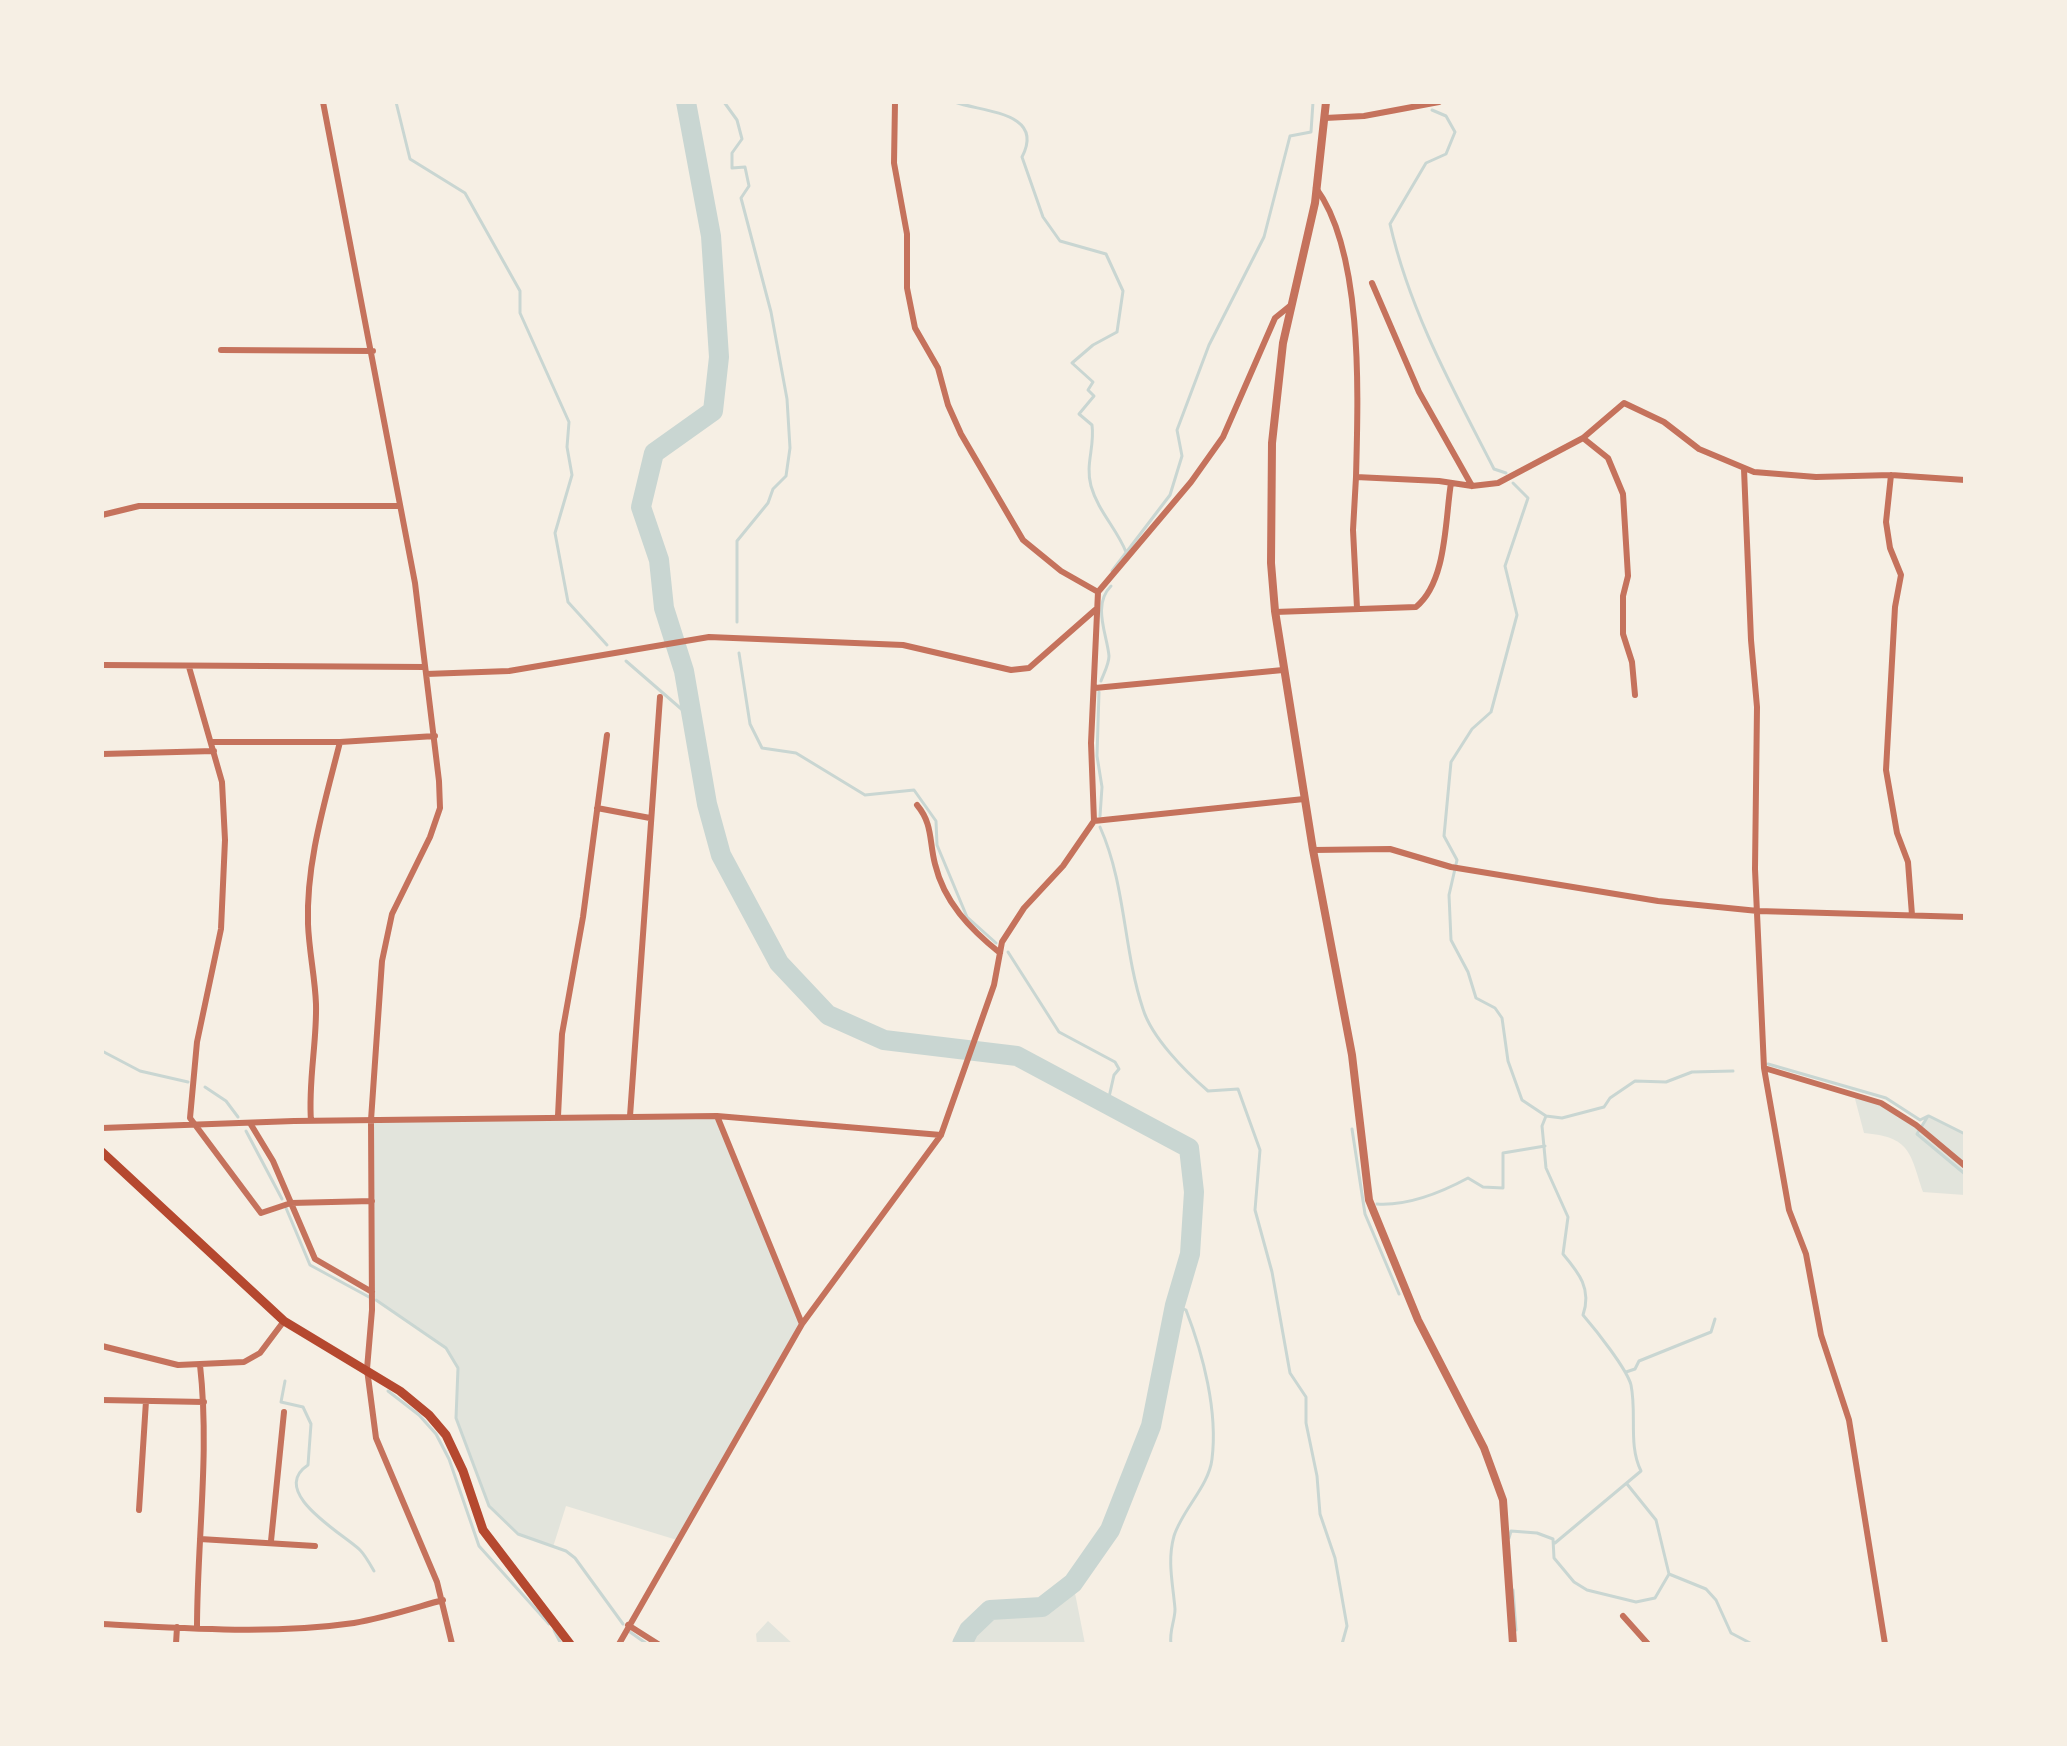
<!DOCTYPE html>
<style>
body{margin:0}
#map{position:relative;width:2067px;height:1746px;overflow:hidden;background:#f6efe4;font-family:"Source Sans 3",sans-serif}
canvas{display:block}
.frame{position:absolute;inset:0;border:104px solid #f6efe4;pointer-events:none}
</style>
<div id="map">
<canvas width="2067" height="1746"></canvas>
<div class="frame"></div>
</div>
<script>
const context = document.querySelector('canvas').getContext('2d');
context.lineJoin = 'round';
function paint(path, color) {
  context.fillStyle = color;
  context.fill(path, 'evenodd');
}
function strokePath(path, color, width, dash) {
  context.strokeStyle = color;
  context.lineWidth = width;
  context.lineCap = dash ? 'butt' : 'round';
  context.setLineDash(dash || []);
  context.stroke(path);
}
paint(new Path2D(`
 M1854 1095 1881 1103 1921 1128 1928 1116 1965 1134V1195L1923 1192C1910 1152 1910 1137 1864 1133Z
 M717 1116 802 1324 677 1540 566 1506 553 1547 518 1534 489 1506 456 1418 457 1368 446 1348 376 1300 372 1292 371 1121Z
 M1073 1583 1085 1644H962L969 1630 990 1610 1042 1607Z
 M768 1621 793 1644H757L756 1634Z`), '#e2e4dc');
strokePath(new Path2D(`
 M396 102 410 159 465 193 520 291V313L569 422 567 447 572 475 555 533 568 602 607 645
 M724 102 737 120 742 139 732 153V168L745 167 749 186 741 198 771 312 787 399 790 448 786 476 773 489 768 503 737 541V622
 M955 102C980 112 1046 111 1022 157L1043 217 1060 241 1106 254 1123 291 1117 332 1093 345 1072 363 1093 382 1088 390 1094 396 1079 414 1092 425C1095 447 1085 464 1091 486 1098 511 1117 529 1126 552
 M1432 110 1446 116 1455 132 1446 154 1426 163 1390 224C1410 312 1453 389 1494 469L1506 473
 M1513 483 1528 498 1505 566 1517 615 1491 712 1472 729 1451 762 1444 836 1457 860 1449 895 1451 940 1468 972 1476 998 1495 1008 1502 1018 1508 1061 1522 1100 1546 1116 1562 1118 1604 1107 1610 1098 1635 1081 1666 1082 1692 1072 1733 1071
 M1112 571 1170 495 1182 456 1177 430 1209 345 1264 237 1290 136 1311 132 1313 102
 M739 653 750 724 762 748 796 753 865 795 914 790 936 821 937 845 967 917 996 943
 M626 661 694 720
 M1101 681C1104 673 1109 664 1109 656 1107 634 1092 605 1111 586
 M1099 692 1097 756 1102 787 1100 816
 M1100 827C1126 885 1123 949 1143 1009 1152 1038 1185 1071 1208 1091L1238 1089 1260 1150 1255 1210 1272 1272 1290 1373 1306 1397V1423L1317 1476 1320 1514 1335 1558 1347 1626 1342 1644
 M1008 952 1059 1032 1115 1062 1119 1069 1114 1075 1107 1106
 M102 1051 140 1071 188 1082
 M1768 1064 1886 1098 1920 1120 1928 1116 1917 1134 1965 1174
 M205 1087 226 1101 238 1117
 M1546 1116 1542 1126 1546 1168 1568 1217 1563 1254C1579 1273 1592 1289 1583 1315 1595 1329 1627 1369 1631 1385 1637 1414 1628 1445 1641 1471L1555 1543
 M1929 1116 1965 1134
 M1352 1129 1365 1214 1399 1294
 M246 1131 282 1199
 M1377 1204C1408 1206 1442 1192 1468 1178L1483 1187 1503 1188V1153L1545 1146
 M286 1208 310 1265 369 1297
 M376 1300 446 1348 458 1368 456 1418 489 1506 518 1534 566 1551 575 1558 623 1624
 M1626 1372 1635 1369 1639 1361 1711 1332 1715 1319
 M285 1381 281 1402 303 1407 311 1424 308 1465C267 1492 345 1535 360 1550 365 1555 370 1564 374 1571
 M388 1391 419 1415 436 1434 449 1459 479 1546 549 1624
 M1627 1484 1656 1520 1669 1574 1706 1589 1716 1600 1731 1633 1752 1644
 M1509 1538 1511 1531 1537 1533 1553 1539 1554 1558 1574 1582 1587 1590 1636 1602 1655 1598 1669 1574
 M1513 1590 1516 1630
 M554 1630 561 1644
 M630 1632 647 1644
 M1171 1644C1169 1631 1175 1621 1175 1609 1173 1584 1167 1561 1174 1536 1182 1510 1209 1486 1212 1459 1218 1411 1203 1354 1186 1310L1175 1305`), '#c9d6d2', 3);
strokePath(new Path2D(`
 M686 102 711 236 719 357 713 411 654 453 641 507 659 560 664 608 684 671 707 804 721 855 779 963 828 1015 884 1040 1017 1056 1189 1148 1194 1192 1190 1254 1175 1305 1151 1426 1110 1530 1073 1583 1042 1607 990 1610 969 1630 962 1644`), '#c9d6d2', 20);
strokePath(new Path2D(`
 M323 102 415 583 439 781 440 808 430 837 392 914 382 961 371 1120 372 1310 367 1369 376 1438 437 1582 452 1644
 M895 102 894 163 907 234V288L915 328 938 368 948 405 961 434 1023 540 1061 571 1098 592
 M1325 118 1364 116 1439 102
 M1316 188C1364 253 1358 398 1356 477L1439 481 1472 486 1498 483 1583 438 1624 403 1664 422 1699 449 1754 472 1816 477 1891 475 1965 480
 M1372 283 1419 392 1472 486
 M221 350 373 351
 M1583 438 1608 458 1623 494 1628 576 1623 596V634L1632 662 1635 695
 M1744 469 1751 640 1757 707 1755 869 1764 1068 1881 1103 1916 1125 1965 1166
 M1891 475 1886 522 1890 548 1901 575 1895 607 1886 770 1897 833 1908 862 1912 915
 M1356 477 1353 530 1357 608
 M102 515 139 506H400
 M1275 612 1416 607C1447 582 1445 519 1451 483
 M102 665 425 667
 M189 667 222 782 225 840 221 929 197 1042 190 1118 261 1213 291 1203 372 1201
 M426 674 509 671 709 637 903 645 1011 670 1029 668 1095 610
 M1095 688 1283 670
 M211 742H340L435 736
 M102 754 214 751
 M917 805C933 824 929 841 935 864 944 902 970 929 1000 953
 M597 808 650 818
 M1094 821 1304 799
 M1313 850 1390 849 1451 867 1658 901 1758 911 1965 917
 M1764 1068 1789 1210 1806 1254 1821 1335 1849 1420 1885 1644
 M558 1116 562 1034 583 917 607 735
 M630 1116 660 697
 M717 1116 802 1324
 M311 1121C308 1081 317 1043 316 1004 315 977 309 951 308 924 306 862 325 802 340 742
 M250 1123 273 1161 315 1259 372 1292
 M102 1128 294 1121 717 1116 941 1135
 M102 1346 178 1365 244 1362 260 1353 284 1321
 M102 1400 204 1402
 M139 1510 146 1401
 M200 1539 315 1546
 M271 1541 284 1412
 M1623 1616 1648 1644
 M102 1624C185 1628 271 1635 354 1623 384 1618 414 1608 443 1600
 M628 1625 658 1644
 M197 1628C197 1540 210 1453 200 1365
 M176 1644 177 1627
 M619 1644 802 1324 941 1135 994 985 1002 942 1024 908 1063 866 1094 821 1091 743 1098 592 1191 482 1223 437 1275 318 1291 305`), '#c5725c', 6);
strokePath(new Path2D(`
 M1326 102 1315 203 1283 343 1272 443 1271 563 1275 611 1313 850 1352 1055 1369 1200 1418 1320 1484 1448 1503 1500 1513 1644`), '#c5725c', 8);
strokePath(new Path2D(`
 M102 1152 284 1321 400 1391 429 1415 446 1435 463 1471 483 1530 570 1644`), '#b5482f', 9);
</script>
